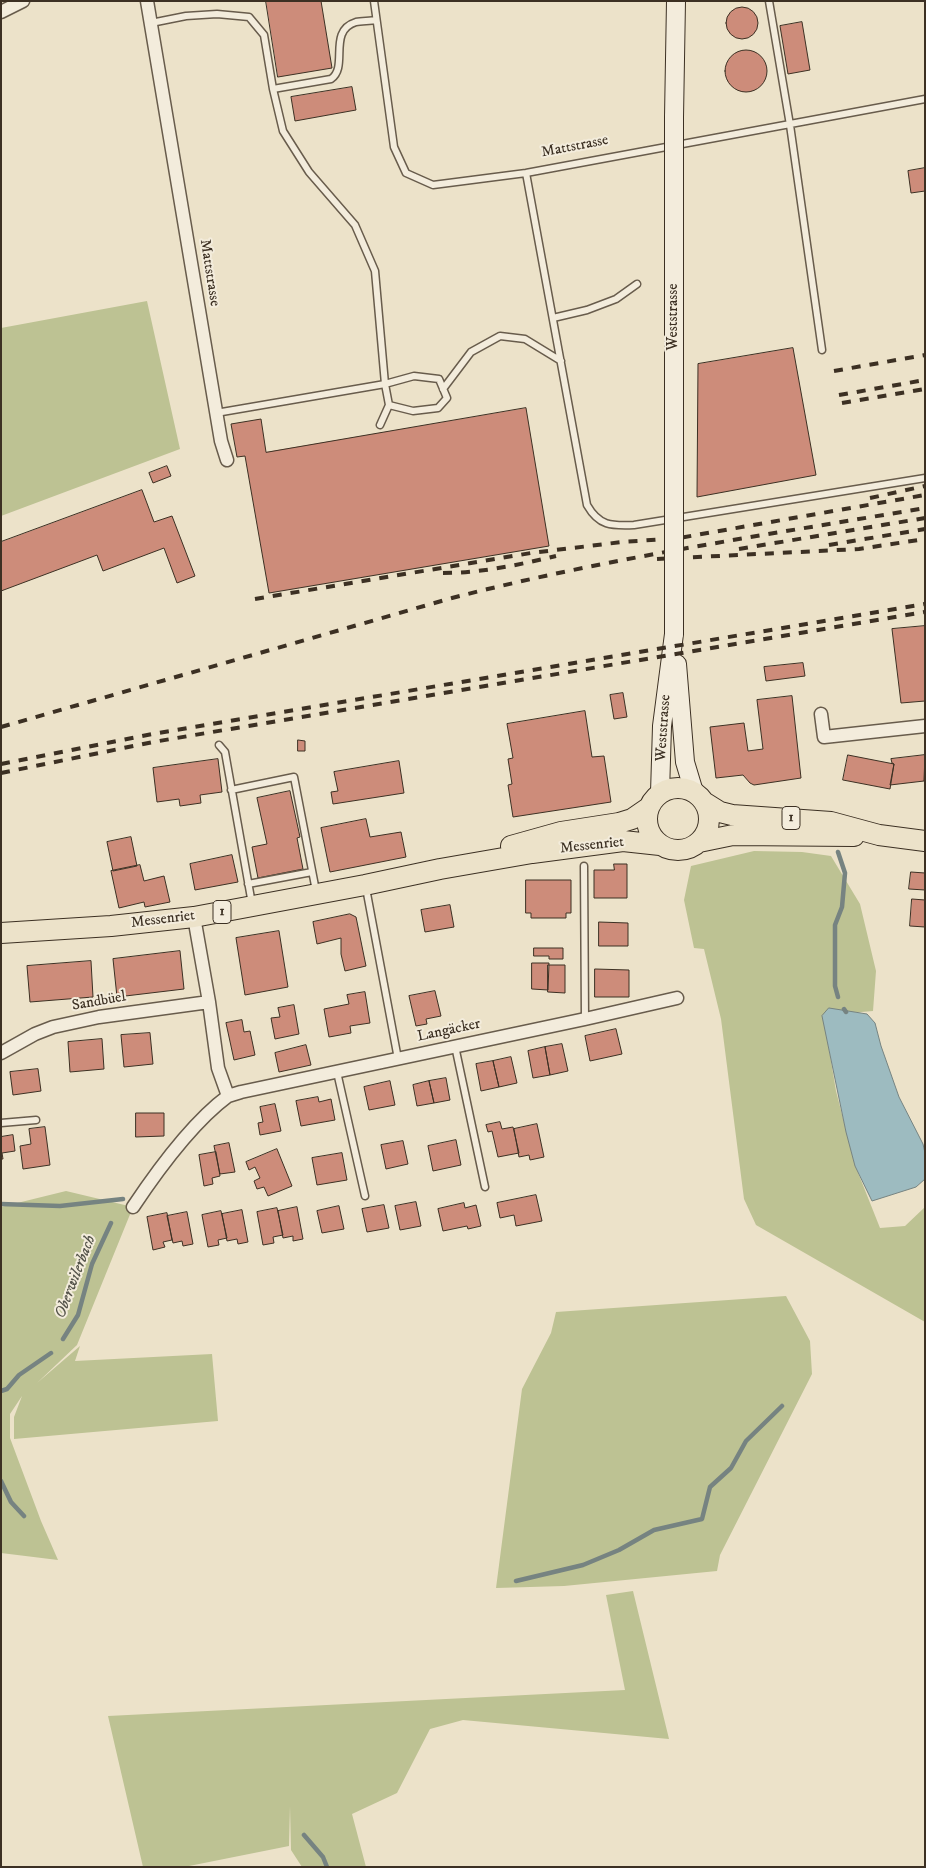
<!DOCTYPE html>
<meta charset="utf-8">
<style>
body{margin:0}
#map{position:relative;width:926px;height:1868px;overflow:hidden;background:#ece2c9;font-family:"IM FELL DW Pica",serif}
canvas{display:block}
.frame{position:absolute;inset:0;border:2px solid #3c3023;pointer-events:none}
</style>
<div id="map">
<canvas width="926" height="1868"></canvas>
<div class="frame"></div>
</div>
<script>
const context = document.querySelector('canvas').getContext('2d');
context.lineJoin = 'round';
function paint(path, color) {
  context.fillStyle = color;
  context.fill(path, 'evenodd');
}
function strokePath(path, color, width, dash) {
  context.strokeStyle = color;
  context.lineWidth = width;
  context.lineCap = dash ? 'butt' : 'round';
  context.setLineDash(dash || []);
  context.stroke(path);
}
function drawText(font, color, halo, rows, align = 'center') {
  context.font = font + ' "IM FELL DW Pica",serif';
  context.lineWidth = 4;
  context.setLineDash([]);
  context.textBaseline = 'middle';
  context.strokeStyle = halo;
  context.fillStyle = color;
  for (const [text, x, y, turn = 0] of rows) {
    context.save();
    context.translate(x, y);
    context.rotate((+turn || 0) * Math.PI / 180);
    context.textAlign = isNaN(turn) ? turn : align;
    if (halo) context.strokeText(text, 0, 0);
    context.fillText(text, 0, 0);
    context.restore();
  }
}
paint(new Path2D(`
 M147 301 180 449 1 516V328Z
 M754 851 802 852 831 856 860 904 876 971 873 1011 827 1015 826 1031 836 1091 855 1165 880 1228 905 1226 925 1207V1322L756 1225 744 1199 721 1019 704 949 694 948 684 900 691 866Z
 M66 1191 133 1207 77 1345 37 1383 80 1346 75 1361 212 1354 218 1421 14 1439V1417L22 1396 10 1414V1438L41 1521 58 1560 1 1553V1207Z
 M786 1296 810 1341 812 1374 720 1555 717 1571 564 1586 496 1588 522 1389 551 1333 556 1312Z
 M633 1591 669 1739 463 1720 430 1729 397 1793 352 1814 366 1867H302L291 1850 290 1806 289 1846 184 1867H143L108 1716 625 1690 606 1595Z`), '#bdc293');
const water = new Path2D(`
 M829 1008 867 1014 875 1023 881 1046 899 1097 923 1144 925 1153V1179L916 1187 872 1201 855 1166 846 1132 822 1016Z`);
paint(water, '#9dbbc0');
strokePath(water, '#768381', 1);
strokePath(new Path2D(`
 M838 997 835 986V925L842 907 845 873 838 852
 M844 1009 846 1012
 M1 1204 60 1206 123 1199
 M63 1339 78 1315 92 1264 111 1223
 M1 1391 7 1389 19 1375 51 1353
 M1 1481 11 1502 24 1516
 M516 1581 583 1565 619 1550 654 1530 702 1519 710 1487 731 1468 746 1441 782 1406
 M304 1835 323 1857 327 1867`), '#768381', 4.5);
const building = new Path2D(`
 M266 1H321L332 68 278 77Z
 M726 23a16 16 0 1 1 32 0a16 16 0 1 1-32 0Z
 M802 22 810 70 788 74 780 26Z
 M725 71a21 21 0 1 1 42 0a21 21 0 1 1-42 0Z
 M352 87 356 110 295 121 291 97Z
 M925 168V191L911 193 908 171Z
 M793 348 816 475 697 497 698 364Z
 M526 408 549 546 269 593 245 456 237 457 231 424 261 419 266 452Z
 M167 466 171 476 153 483 149 473Z
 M142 490 154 522 172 516 195 576 177 583 164 548 103 571 97 555 1 591V542Z
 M925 626V701L901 703 892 629Z
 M803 663 805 676 766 681 764 667Z
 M623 693 627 717 614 719 610 695Z
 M792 696 801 778 754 785 750 783 743 775 716 778 710 727 744 723 748 751 763 749 757 700Z
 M585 711 592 757 604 756 611 802 513 817 508 785 512 784 508 759 513 758 507 724Z
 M298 740 305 741V751H298Z
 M848 755 894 764 890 789 843 780Z
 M925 755 924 781 890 785 894 764 892 763 891 759Z
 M218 759 222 792 200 795 201 803 180 806 179 799 157 802 153 768Z
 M399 761 404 793 333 804 331 792 338 791 334 772Z
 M290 791 300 837 297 838 303 869 258 878 252 847 267 844 257 798Z
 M366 819 370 837 401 832 406 857 330 872 321 828Z
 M131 837 137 866 113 871 107 842Z
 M232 855 238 882 195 890 190 864Z
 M614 864H627V898H594V870H614Z
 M140 865 144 881 164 876 170 902 145 907 144 902 119 908 111 871Z
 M911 872 925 873V890L909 889Z
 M526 880H571V913H566V918H531V913H526Z
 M912 899 925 900V927L910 926Z
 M450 905 454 927 425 932 421 910Z
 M350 914 356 917 366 966 345 971 341 954V938L317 944 313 922Z
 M599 922 628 923V946H599Z
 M279 931 288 987 245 995 236 938Z
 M534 948H563V959H549V956H534Z
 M180 951 184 989 117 997 113 959Z
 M91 961 93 997 30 1002 27 966Z
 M532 963H549L548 990 532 989Z
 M548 965H565V993L548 992Z
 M595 969 629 970V997H595Z
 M435 991 441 1016 426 1019 427 1024 416 1026 409 996Z
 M365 992 370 1023 350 1026 351 1033 329 1037 324 1009 349 1004 347 995Z
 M294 1005 299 1034 275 1039 271 1018 280 1017 278 1008Z
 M242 1020 244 1032 250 1031 255 1055 234 1060 226 1023Z
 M616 1029 622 1054 590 1061 585 1036Z
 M150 1033 153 1064 124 1067 121 1035Z
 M102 1039 104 1069 70 1072 68 1042Z
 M562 1044 568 1071 550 1075 545 1047Z
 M306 1045 311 1065 279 1072 275 1053Z
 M545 1047 550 1075 533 1078 528 1051Z
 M511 1057 517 1083 499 1087 493 1061Z
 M493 1061 499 1087 481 1091 476 1064Z
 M38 1069 41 1091 13 1095 10 1072Z
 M446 1078 450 1100 434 1103 429 1081Z
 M390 1081 395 1105 369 1110 364 1087Z
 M429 1081 434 1103 417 1106 413 1085Z
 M318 1097 319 1102 331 1099 335 1120 301 1126 296 1101Z
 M275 1104 281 1131 260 1135 258 1123 263 1122 260 1107Z
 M136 1113H164V1136L136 1137Z
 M500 1122 502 1129 513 1127 519 1153 498 1157 492 1131 488 1132 486 1125Z
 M537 1124 544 1157 530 1160 529 1155 519 1157 514 1129Z
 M45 1127 50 1165 23 1169 20 1146 31 1144 29 1129Z
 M13 1135 15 1151 2 1153 3 1159H1V1137Z
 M456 1140 461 1165 433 1171 428 1146Z
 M403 1141 408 1164 386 1169 381 1145Z
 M229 1143 235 1172 220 1174 214 1146Z
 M277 1149 292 1186 268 1196 264 1187 257 1189 254 1181 260 1178 255 1167 249 1170 246 1162Z
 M216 1152 220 1176 212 1178 213 1184 204 1186 199 1155Z
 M342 1153 347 1180 317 1185 312 1158Z
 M536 1195 542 1221 516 1226 514 1215 500 1218 497 1203Z
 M416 1202 421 1226 400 1230 395 1206Z
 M464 1203 465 1208 476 1205 481 1226 468 1229 467 1226 443 1231 438 1209Z
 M384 1205 389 1228 367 1232 362 1209Z
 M339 1206 344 1229 322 1233 317 1211Z
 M297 1207 303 1239 293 1241V1236L283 1238 278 1211Z
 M277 1208 283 1235 273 1237 274 1243 263 1245 257 1212Z
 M242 1210 248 1242 238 1244 237 1239 227 1241 222 1214Z
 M221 1211 227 1238 218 1240 219 1245 208 1247 202 1215Z
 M187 1212 193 1244 183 1246 182 1241 173 1243 167 1216Z
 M167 1213 172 1240 163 1242 165 1247 153 1250 147 1217Z`);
paint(building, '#cd8c7a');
strokePath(building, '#3c3023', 1);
const lane = new Path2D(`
 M374 1 394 147 406 173 433 185 526 173 925 99
 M769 1 790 125 822 350
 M151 23 186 16 217 14 249 17 264 35 273 89 283 131 309 172 355 225 375 271 385 384 389 405 380 425
 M273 89 331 79C349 67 327 31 356 22 362 21 370 21 376 20
 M526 173 587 505C599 526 611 526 634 525L925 478
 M553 318 587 310 616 299 637 284
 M443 389 471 352 500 336 525 339 561 361
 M216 413 385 384 414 376 439 379 447 398 438 408 413 411 389 405
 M219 745 225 752 252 904
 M231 790 294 777 316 891
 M584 866 585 1019
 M248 884 312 872
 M366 888 398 1059
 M455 1046 485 1187
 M337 1072 365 1196
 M1 1123 36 1120`);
const street = new Path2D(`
 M147 1 221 441 227 460
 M1 12 23 1
 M821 714 824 737 925 726
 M194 917 209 1002 218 1068 228 1096 241 1092 585 1019 677 998
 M1 1053 35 1034 53 1027 99 1017 209 1002
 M133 1207C157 1171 193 1122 228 1096`);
const secondary = new Path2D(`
 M674 117 676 1
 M677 664 685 762 694 792
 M660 793 662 726 674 634`);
const primary = new Path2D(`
 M647 819a31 31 0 1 1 62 0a31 31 0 1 1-62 0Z
 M704 802 720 812 732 815 831 822 879 835 925 841
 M699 842 733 835 854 836
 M511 846 561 832 619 823 632 819 648 808
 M1 933 111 926 194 917 365 885 440 869 532 853 623 841 660 845`);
strokePath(lane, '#685c4c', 9);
strokePath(street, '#685c4c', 15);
strokePath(secondary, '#3c3023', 20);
strokePath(primary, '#3c3023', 22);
strokePath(lane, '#f3ecdc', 6);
strokePath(street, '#f3ecdc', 12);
strokePath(secondary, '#f3ecdc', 18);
strokePath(primary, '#ece2c9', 20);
strokePath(new Path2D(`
 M834 371 925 355
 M839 395 925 380
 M842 403 925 389
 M870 498 925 486
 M829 545 925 529
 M739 549 925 518
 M657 559 859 549 925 539
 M443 573C481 573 518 565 556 556
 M255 599 531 553 622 542 679 538 925 495
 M1 727 452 598C607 558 766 535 925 508
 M1 764 152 734 925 604
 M1 773 153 742 925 612`), '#3c3023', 4, [9, 9]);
const secondaryBridge = new Path2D(`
 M674 634V117`);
strokePath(secondaryBridge, '#3c3023', 20, []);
strokePath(secondaryBridge, '#f3ecdc', 18);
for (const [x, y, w] of [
 [791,818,18],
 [222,912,18]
]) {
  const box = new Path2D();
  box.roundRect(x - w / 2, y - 11.5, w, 23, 4);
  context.fillStyle = '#f3ecdc';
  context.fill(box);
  strokePath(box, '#3c3023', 1);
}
drawText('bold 14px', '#3c3023', null, [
 ["1",791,818],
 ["1",222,912]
]);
drawText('15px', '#3c3023', '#f3ecdc', [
 ["Mattstrasse",575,147,-11],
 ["Mattstrasse",209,273,81],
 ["Weststrasse",674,317,-90],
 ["Weststrasse",664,728,-86],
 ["Messenriet",592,846,-6],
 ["Messenriet",163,920,-7],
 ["Sandbüel",99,1002,-10],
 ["Langäcker",449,1031,-12]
]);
drawText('italic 16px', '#54534a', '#f3ecdc', [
 ["Oberwilerbach",76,1277,-69]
]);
</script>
